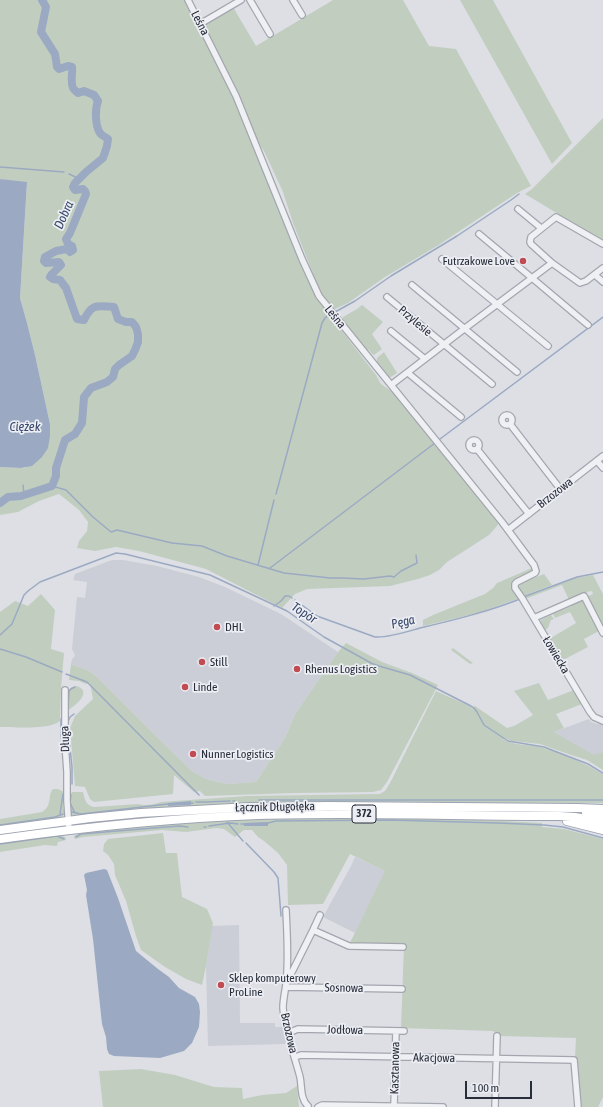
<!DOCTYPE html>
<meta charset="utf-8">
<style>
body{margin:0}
#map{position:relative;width:603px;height:1107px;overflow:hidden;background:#dddfe5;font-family:"Asap Condensed",sans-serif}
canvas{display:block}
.scale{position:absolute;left:465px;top:1081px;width:67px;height:18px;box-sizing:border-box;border:2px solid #282d3a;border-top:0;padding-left:5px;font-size:12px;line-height:14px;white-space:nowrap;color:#282d3a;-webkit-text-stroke:3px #eceef3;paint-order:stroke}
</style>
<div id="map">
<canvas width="603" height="1107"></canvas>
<div class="scale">100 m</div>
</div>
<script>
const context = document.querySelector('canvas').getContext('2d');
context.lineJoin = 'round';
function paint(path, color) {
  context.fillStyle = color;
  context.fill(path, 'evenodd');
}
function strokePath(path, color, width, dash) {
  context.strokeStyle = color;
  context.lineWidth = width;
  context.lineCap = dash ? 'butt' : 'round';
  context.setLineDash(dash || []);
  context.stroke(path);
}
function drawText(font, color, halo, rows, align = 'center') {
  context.font = font + ' "Asap Condensed",sans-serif';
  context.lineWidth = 3.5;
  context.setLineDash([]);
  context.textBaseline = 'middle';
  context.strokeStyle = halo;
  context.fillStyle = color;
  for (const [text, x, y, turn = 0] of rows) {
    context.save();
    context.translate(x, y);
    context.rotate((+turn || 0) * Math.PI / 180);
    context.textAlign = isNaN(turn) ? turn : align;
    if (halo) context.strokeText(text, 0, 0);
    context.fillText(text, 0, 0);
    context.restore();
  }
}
paint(new Path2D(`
 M112 560H123L157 566 199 577 225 587 281 614 338 652 295 714 285 738 256 782 226 784 206 779 192 771 158 738 96 676 89 671 71 664 72 659 74 657 75 655 72 649 77 597 85 598 87 582 73 580 75 574Z
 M589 719 591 722 597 724 601 723H603V752L594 756 554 732Z
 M355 857 386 871 355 933 323 917 351 866Z
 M239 925 240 1023H275V1027H282L286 1044 208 1046 206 966 212 926Z`), '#cbced6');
paint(new Path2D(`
 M0 0H185L237 103 292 242 309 281 321 304 376 375 381 384 394 393 420 424 499 522 497 526 489 535 447 562 439 570 430 575 418 579 390 586 307 589 295 594 282 608 206 569 139 551 116 547 95 551 77 548 79 541 87 531 88 522 79 510 59 494 39 501 18 512 0 515V467L25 468 50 424 35 355 27 323 20 298 27 183 0 179Z
 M333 0H403L429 46 456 49 531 186 517 193 437 246 385 277 348 303 335 309 321 294 293 223 283 192 264 151 258 142 203 26 204 24 233 7 256 46Z
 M460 0H493L572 143 552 164Z
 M603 118V241L525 194 532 189Z
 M362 305 383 322 372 334 382 349 374 355 372 354 369 350 367 351 342 321 343 317 357 309Z
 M384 352 397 373 389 378 377 363V358Z
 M532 568V569L530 574C522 575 515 577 511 584V587L520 598 478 613 423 626V620L433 615 475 598 485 594 493 588 497 583Z
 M544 574 552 585 523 596 519 591 517 586 518 584Z
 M593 575 603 594V638L599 631 584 639 588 647 565 659H563L549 639 576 623 570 612 555 618 553 614 572 606 571 603 593 594 592 591 582 593 569 600 562 585 525 599 524 597 574 578Z
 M41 594 55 610 51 649 64 653 61 688 60 721C50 730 14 727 0 727V612L15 601 28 606Z
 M551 615 554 619 551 620 548 628 544 631 540 623 541 620Z
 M346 643 382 662 412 673 438 685 387 782 381 790 373 792 295 793 205 796 200 791 194 792 174 775 173 794 94 802 90 799 85 787 75 786 70 728 75 716 93 699 90 683 86 684 79 681 69 680 71 664 89 671 96 676 158 738 192 771 206 779 226 784 256 782 285 738 295 714 338 652Z
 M453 648 473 663 470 664 451 650Z
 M539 683 548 700 574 690 582 704 556 714 564 728 554 732 594 755 603 752V770L587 760 571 755 540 744 512 741 504 738 503 739C514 746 527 744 539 747 561 752 584 763 603 774V803L299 802 251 803 177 807 75 816H73L70 813C70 806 68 798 72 792H83C85 800 86 806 95 807L138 804C146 806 153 805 161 802L247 796 380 794 385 791 390 783 436 691 472 707 475 706 507 728 514 726 533 715 514 691Z
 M77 686C93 692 75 706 67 711L68 690 72 687Z
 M53 789H58L64 792 63 807 65 814 61 818 0 826V819L42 812C53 805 47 796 53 789Z
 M288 819H465L542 823V827L564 829 603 839V1097L598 1107H582L575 1057 576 1038 501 1036 493 1031 401 1028 404 945H349L385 871 350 854 323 904 288 905 287 865 278 853 264 841 258 837 252 830H244L235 837 224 829 216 828 186 832 162 830 83 837 75 839 74 837 75 835 87 832C154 825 221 820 288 819Z
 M163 833 166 853H177L182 897 207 909 213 923 206 966 202 985 186 979 165 967 141 950 136 936 126 901 115 875 114 864 108 855 103 851 104 844 108 839Z
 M59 834 65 837 66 840 58 842 57 846 45 845 0 852V842Z
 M141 1069 175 1075 214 1087 242 1088 243 1099 262 1095 286 1093 297 1086 299 1107H103L99 1071Z`), '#c1cebf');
paint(new Path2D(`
 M0 179 27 182 20 298 27 323 35 355 50 424V436L48 448 42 457 32 466 21 468 0 467Z
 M191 801V805L168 806V803Z
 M268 822V826H244V823Z
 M104 869 107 870 118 898 136 951 158 969 169 977 179 988 195 997 199 1004 200 1012 199 1027 192 1043 184 1051 160 1058 114 1056 109 1054 107 1049 106 1037 102 1024 93 939 86 895 87 890 84 875 86 873Z`), '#9baac2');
strokePath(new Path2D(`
 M105 152 108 154
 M0 167 64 172
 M69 174 80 179
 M335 312 355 301 391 276 457 236 511 200 519 194
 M440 439 603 317
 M23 485 24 494
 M52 486 66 490 93 517 111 532 117 530 172 543 202 546 227 556 284 573 330 578H342L364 579 390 576 394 577 401 571 417 563 416 555
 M276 494 322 323 325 318 330 314
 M258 565 274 500
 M270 568 435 443
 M523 597 577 577 603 572
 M295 600 317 616 375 637C388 638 406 632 420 628 454 620 487 612 520 599
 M274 606 281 601 285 596H289L292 598
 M0 635 12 624 24 595 28 591 40 582 116 553 125 554 141 558 210 575 287 611 304 623 324 637 371 663 379 666 410 675 471 706 474 708 477 712 484 725 508 741 544 747 588 764 603 773
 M0 649 26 657 62 672
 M66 674 87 682 199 795
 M68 709 69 691 71 689 75 687
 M61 719V735L63 749
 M67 724 70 717 74 714
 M68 729 72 767V784
 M71 795 70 803 75 813
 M259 800H603
 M233 801H235
 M196 802H206
 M207 802 230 801
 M191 803H193
 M72 812 81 814 168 804
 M60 814 63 794
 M227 822 243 841
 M268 823 276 821 389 820 497 823 544 825 563 827 603 838
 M241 824H244
 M0 825 55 817 63 814
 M209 826 230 823 238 824
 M204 827H206
 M76 837 81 834 166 827 180 826 188 827
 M246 843 274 872 278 878 281 916
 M0 844 57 836 64 839`), '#9baac2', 1.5);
strokePath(new Path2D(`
 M0 503 8 497 21 496 52 486 56 476V468L65 440 75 434 82 423 84 397 91 388 107 382 113 377 115 369 119 365 132 356 135 350 138 342V334L136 327 132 322H126L118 319 114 307C97 306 92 303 84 320L77 319 66 288 60 280 53 279 50 277 52 274 61 265 59 262 46 263 44 261 45 257 56 251 67 249 70 252 73 250 72 246 68 244 66 239 70 233 86 194 85 191 83 189 75 190 73 187 75 183 86 172 103 158 107 146 108 139C106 137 102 136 100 133 95 126 95 109 98 101L94 95 84 91 78 93C76 91 74 90 73 88 70 81 73 73 72 67L68 66 59 69 57 67 55 54 41 32 46 7 42 0`), '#9baac2', 8);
const street = new Path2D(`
 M188 0 236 96 302 259 319 296 502 522 534 565 536 571 535 573 517 582 515 584V588L522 598 590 712 594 717 603 721
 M250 0 270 34
 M293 0 302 15
 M200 24 241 0
 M518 209 541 228
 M442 259 548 346
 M552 263 580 283 586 281 603 268
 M595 275 603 282
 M412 285 517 372
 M387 297 492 384
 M588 325 532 278 552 263 531 244 530 242 531 237 556 217 603 244
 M391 331 425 359
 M408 373 461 417
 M391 385 464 329 532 278 479 234
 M502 420a5 5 0 1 1 10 0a5 5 0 1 1-10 0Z
 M510 424 561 490
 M469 445a5 5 0 1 1 10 0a5 5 0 1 1-10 0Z
 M477 449 529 514
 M597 461 603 468
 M508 530 603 456
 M534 618 584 596 603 633
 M65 690V743L67 772V801L69 830
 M286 910C287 934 289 960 286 984 285 992 283 1000 283 1008 285 1032 294 1054 300 1077 302 1086 300 1099 308 1106
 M313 930 349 946 403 947
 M287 982 313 930 320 915
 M286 987 402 989
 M288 1033 298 1029 404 1031
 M295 1057 301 1055 574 1060 578 1107
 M394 1106 396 1031
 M318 1107 322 1105 443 1107
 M495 1107 497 1036`);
const primary = new Path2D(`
 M586 812 603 816
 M567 821 603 830
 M0 830 90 818 141 813 250 807 328 806 578 808 603 809
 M0 839C86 827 172 818 259 815 359 812 459 816 559 816L575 817 603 822`);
strokePath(street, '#a3a6ae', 8);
strokePath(primary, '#9da3b0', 10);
strokePath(street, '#eff0f4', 5.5);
strokePath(primary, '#fff', 8);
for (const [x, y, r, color] of [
 [523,261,4,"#c04c51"],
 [217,627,4,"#c04c51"],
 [202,662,4,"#c04c51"],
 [297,669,4,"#c04c51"],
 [185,687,4,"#c04c51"],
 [193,754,4,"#c04c51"],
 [221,985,4,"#c04c51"]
]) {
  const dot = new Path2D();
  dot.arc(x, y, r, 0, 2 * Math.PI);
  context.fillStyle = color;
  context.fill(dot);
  strokePath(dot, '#eceef3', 1.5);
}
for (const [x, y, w] of [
 [364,814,24]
]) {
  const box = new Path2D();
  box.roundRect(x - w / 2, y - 9, w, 18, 3);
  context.fillStyle = '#eceef3';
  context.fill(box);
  strokePath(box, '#282d3a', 1);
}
drawText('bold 11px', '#282d3a', null, [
 ["372",364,814]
]);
drawText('12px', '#282d3a', '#eceef3', [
 ["Leśna",200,23,63],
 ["Leśna",335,317,51],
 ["Przylesie",415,321,40],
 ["Brzozowa",555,493,-38],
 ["Łowiecka",556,655,59],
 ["Długa",65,739,-92],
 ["Łącznik Długołęka",275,807,-1],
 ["Sosnowa",344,988,1],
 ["Jodłowa",345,1030,1],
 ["Brzozowa",289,1033,77],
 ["Akacjowa",434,1058,1],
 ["Kasztanowa",395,1068,-89]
]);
drawText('12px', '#282d3a', '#eceef3', [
 ["Futrzakowe Love",515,261,"right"],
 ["DHL",225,627],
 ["Still",210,662],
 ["Rhenus Logistics",305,669],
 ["Linde",193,687],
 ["Nunner Logistics",201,754],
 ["Sklep komputerowy",229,978],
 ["ProLine",229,992]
], 'left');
drawText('italic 13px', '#36486a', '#eceef3', [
 ["Dobra",64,215,-66],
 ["Ciężek",25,427],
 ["Topór",304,613,33],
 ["Pęga",403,622,-13]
]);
</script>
